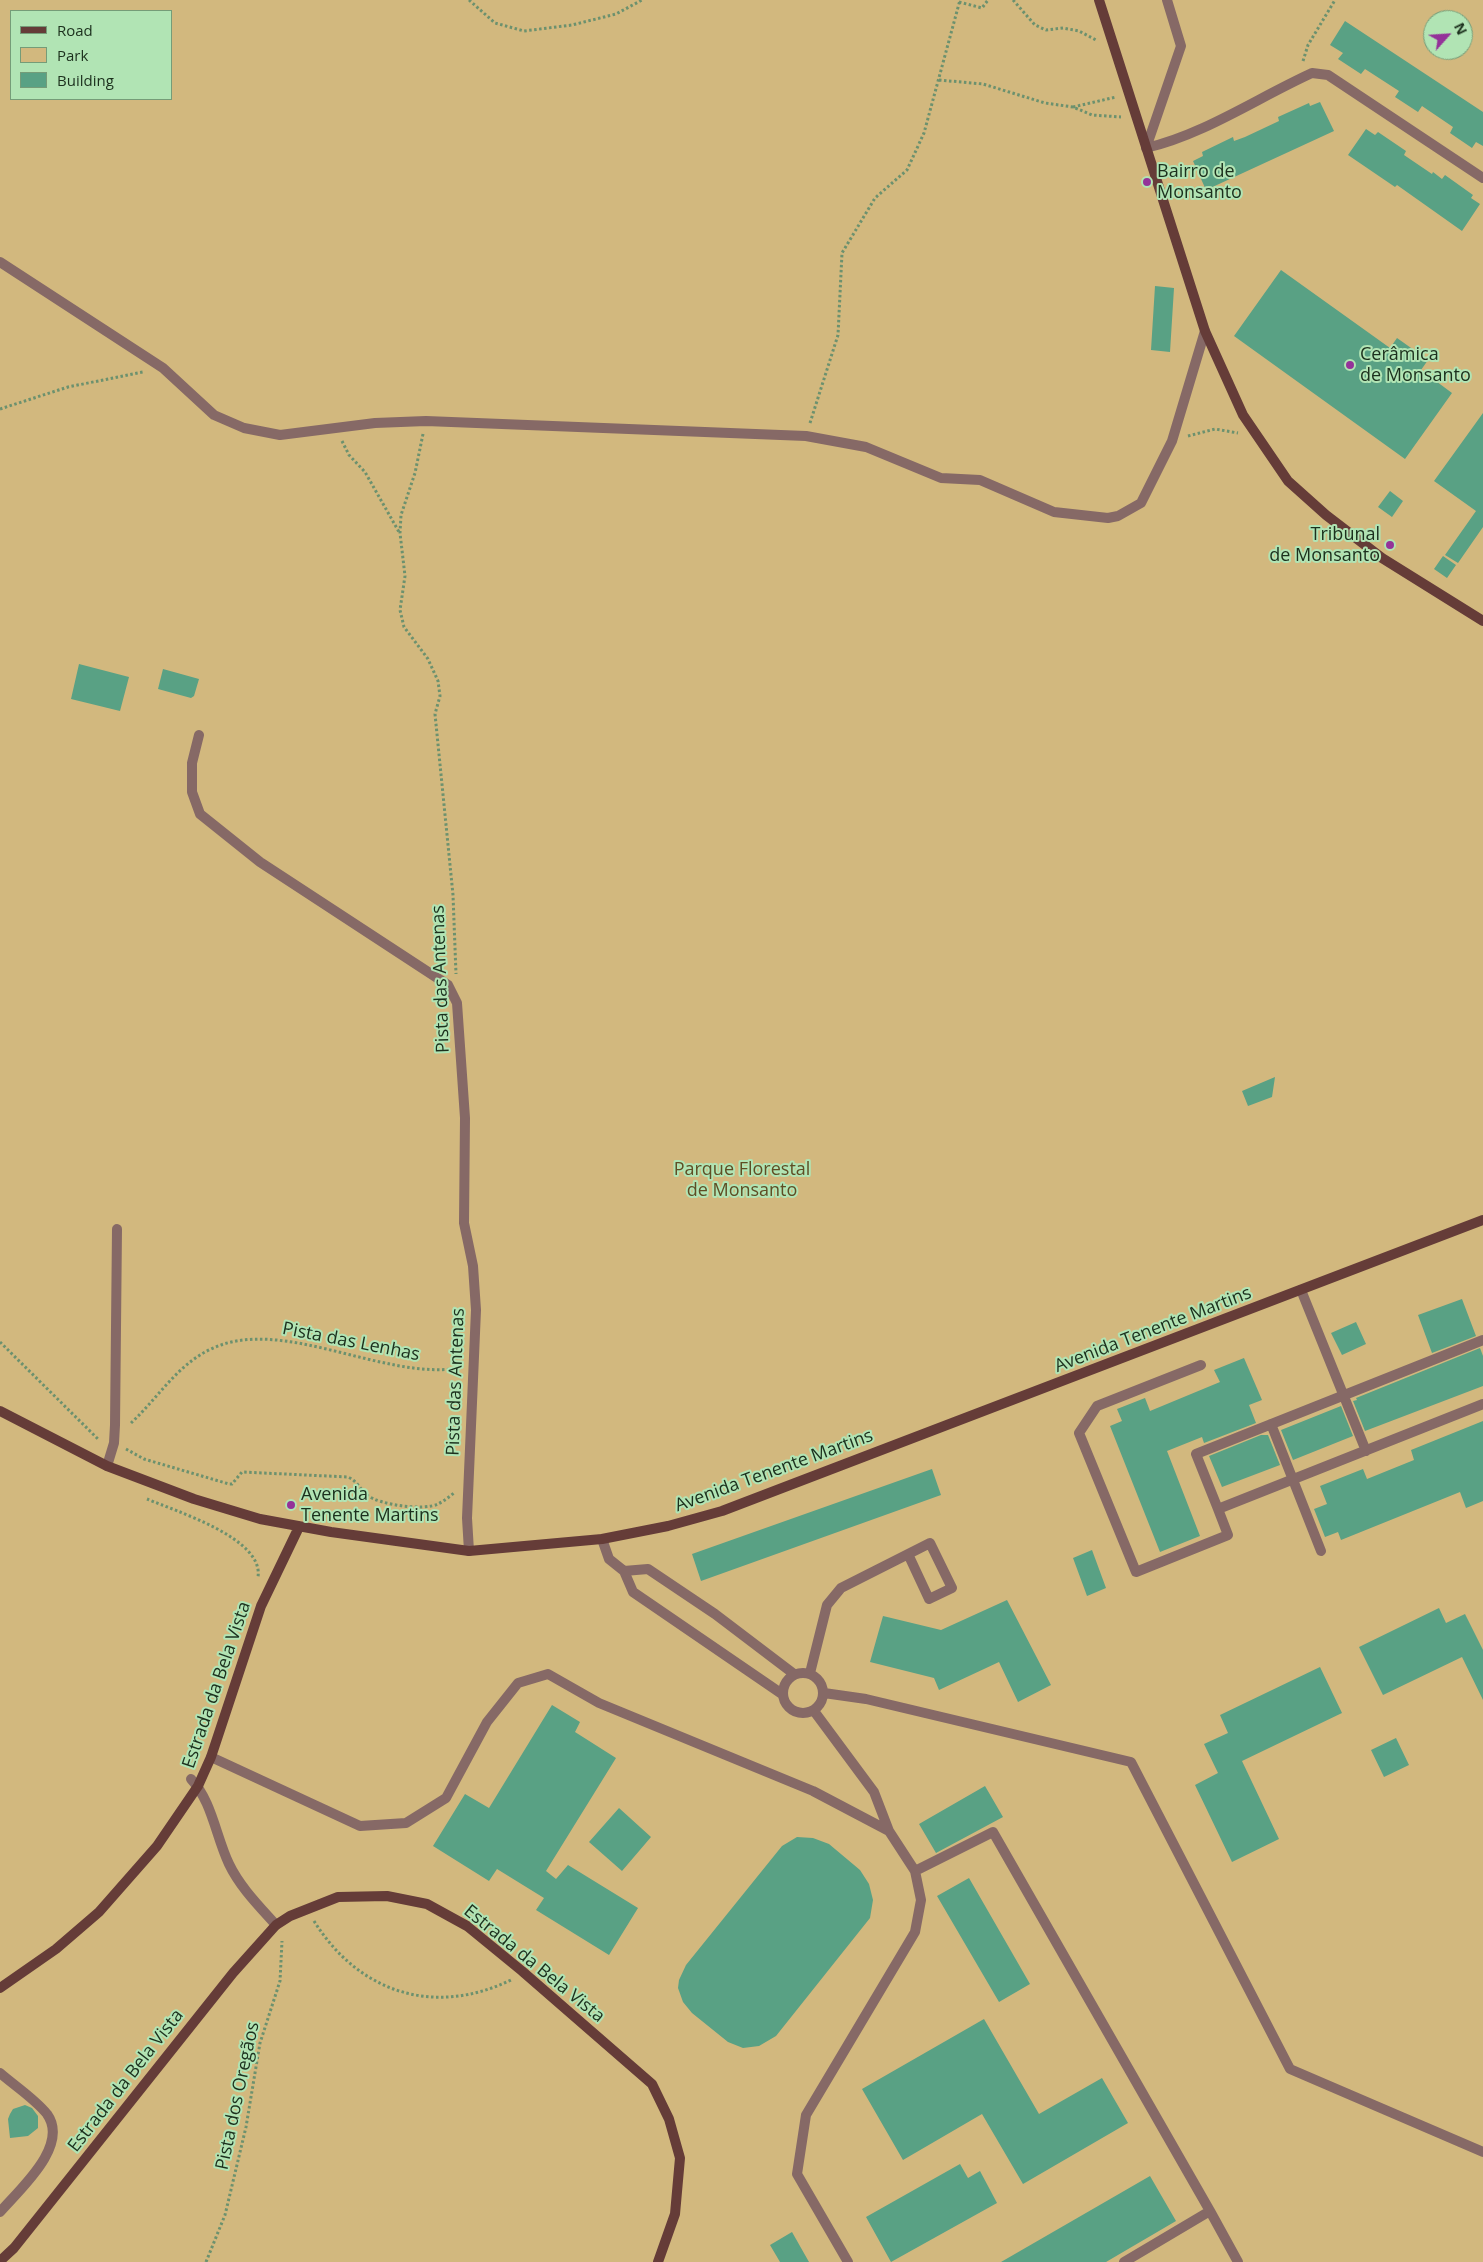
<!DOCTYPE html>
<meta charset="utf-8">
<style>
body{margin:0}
#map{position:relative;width:1483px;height:2262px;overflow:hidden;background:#a5d7a7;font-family:"Open Sans",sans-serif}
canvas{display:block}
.legend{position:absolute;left:10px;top:10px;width:162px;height:90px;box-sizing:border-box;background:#b1e4b4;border:1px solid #759c78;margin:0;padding:6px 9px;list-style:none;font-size:15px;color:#1c301d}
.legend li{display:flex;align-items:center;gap:10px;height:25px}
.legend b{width:25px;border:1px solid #759c78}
.north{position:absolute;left:1423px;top:10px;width:50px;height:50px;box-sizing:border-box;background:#b1e4b4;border:1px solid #759c78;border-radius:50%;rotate:64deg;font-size:14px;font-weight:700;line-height:20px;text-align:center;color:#1c301d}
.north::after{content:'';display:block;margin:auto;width:18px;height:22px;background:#943299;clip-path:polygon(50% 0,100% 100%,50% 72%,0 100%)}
</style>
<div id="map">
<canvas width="1483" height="2262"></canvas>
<ul class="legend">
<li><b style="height:6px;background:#653c38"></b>Road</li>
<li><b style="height:14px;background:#d2b87e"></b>Park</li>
<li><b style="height:14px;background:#59a184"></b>Building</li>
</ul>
<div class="north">N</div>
</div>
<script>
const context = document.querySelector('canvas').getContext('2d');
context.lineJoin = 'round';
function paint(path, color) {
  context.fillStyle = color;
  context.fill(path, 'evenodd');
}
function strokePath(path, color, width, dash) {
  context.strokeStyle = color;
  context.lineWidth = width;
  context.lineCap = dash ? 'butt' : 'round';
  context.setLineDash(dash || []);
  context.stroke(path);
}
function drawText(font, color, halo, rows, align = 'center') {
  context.font = font + ' "Open Sans",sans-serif';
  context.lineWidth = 4;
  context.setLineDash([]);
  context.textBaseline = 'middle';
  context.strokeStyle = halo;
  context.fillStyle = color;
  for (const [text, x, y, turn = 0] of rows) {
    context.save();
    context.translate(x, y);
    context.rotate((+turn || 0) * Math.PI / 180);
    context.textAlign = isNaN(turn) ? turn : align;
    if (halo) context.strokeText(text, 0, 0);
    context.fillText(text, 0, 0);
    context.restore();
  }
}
paint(new Path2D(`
 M0 0H1483V2262H0ZM11 11H171V99H11ZM1433 20H1463V50H1433Z`), '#d2b87e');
paint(new Path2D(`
 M1345 21 1483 112V146L1476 142 1472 148 1450 133 1453 127 1422 106 1418 112 1395 97 1399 91 1365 69 1361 74 1338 59 1343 53 1330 45Z
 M1320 102 1334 131 1206 190 1193 161 1203 156 1202 152 1233 137 1234 141 1245 137 1279 121 1278 117 1309 103 1310 106Z
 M1366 129 1375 135 1378 132 1406 151 1404 155 1432 174 1433 172 1442 179 1445 175 1473 195 1471 198 1480 204 1462 231 1397 185 1395 187 1348 155Z
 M1281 270 1390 348 1397 338 1428 360 1421 370 1452 393 1405 459 1234 336Z
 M1155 286 1174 288 1170 352 1151 350Z
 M1483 413V527L1458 563 1445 555 1476 511 1434 481Z
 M1390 491 1403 501 1392 517 1378 507Z
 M1443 556 1456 565 1447 578 1434 569Z
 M79 664 129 677 120 711 71 699Z
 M163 669 199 679 194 696 191 698 158 689Z
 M1275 1077 1272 1097 1248 1106 1242 1091Z
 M1462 1299 1476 1336 1432 1353 1418 1315Z
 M1356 1322 1366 1344 1342 1355 1331 1333Z
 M1480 1348 1483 1356V1386L1365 1431 1353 1401 1357 1400 1356 1398Z
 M1244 1358 1262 1400 1249 1405 1256 1423 1204 1443 1202 1437 1167 1451 1200 1536 1160 1552 1110 1426 1122 1421 1117 1409 1145 1398 1150 1411 1220 1382 1214 1370Z
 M1341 1406 1353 1436 1293 1460 1281 1430Z
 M1483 1421V1501L1466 1508 1460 1492 1341 1540 1338 1532 1325 1537 1314 1509 1327 1504 1320 1486 1363 1469 1367 1479 1414 1460 1411 1450Z
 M1261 1435H1268L1280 1465 1222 1487 1209 1456Z
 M932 1469 941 1495 701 1581 692 1554Z
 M1092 1550 1106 1588 1087 1596 1073 1558Z
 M1007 1600 1051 1685 1018 1702 999 1662 939 1690 934 1678 870 1662 883 1616 941 1630Z
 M1439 1608 1446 1623 1465 1614 1483 1650V1700L1462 1657 1383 1695 1359 1647Z
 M1320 1667 1342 1713 1242 1761 1279 1839 1232 1862 1195 1785 1218 1773 1204 1744 1228 1733 1220 1715Z
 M552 1705 580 1722 575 1732 616 1758 546 1871 556 1879 568 1865 638 1908 609 1955 536 1910 544 1898 497 1869 489 1881 433 1846 465 1794 489 1808Z
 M1396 1738 1409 1765 1384 1777 1371 1750Z
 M985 1786 1003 1817 936 1853 919 1824Z
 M619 1808 651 1837 622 1871 589 1842Z
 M797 1837 813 1838 829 1844 860 1870 869 1884 873 1900 870 1918 776 2036 759 2046 743 2048 728 2042 692 2013 683 2002 678 1988 679 1980 686 1965 782 1846Z
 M969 1878 1030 1984 999 2002 937 1896Z
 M984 2019 1039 2114 1102 2078 1128 2123 1023 2184 982 2114 903 2160 862 2089Z
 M25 2105 32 2108 38 2116V2128L28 2136 10 2138 8 2119 10 2114 13 2109Z
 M960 2164 968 2178 980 2171 997 2203 891 2262 866 2217Z
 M1150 2176 1176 2221 1106 2262H1001Z
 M792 2232 809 2262H780L770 2245Z`), '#59a184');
strokePath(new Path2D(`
 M469 0 495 23 524 31 572 25 616 14 642 0
 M1013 0 1035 25 1046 30 1063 28 1079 31 1096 40
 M959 2 982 8 988 0
 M1303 61 1308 45 1335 0
 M939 80 983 84 1045 103 1073 107 1092 115 1121 117
 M1073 107 1116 97
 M0 409 68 387 143 372
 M810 423 838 335 842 253 875 198 907 170 924 133 960 0
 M423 434 415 473 401 515 400 533 405 576 400 610 404 627 428 659 438 681 440 696 435 714 453 895 456 974
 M1188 436 1215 429 1238 433
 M342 441 349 455 365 472 399 532
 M0 1342 99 1440
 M131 1423C158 1398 177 1365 211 1349 282 1315 383 1381 460 1368
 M126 1449 144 1459 229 1484H232L242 1472 348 1477C357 1481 360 1489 367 1495 379 1505 424 1511 438 1504 444 1501 449 1497 454 1493
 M147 1499C175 1511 264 1538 258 1577
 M314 1921C359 1993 434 2017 511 1980
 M206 2262 225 2215 246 2127 260 2043 280 1981 282 1941`), '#6c916e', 3, [2.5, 2.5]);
strokePath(new Path2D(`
 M1146 148C1205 134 1257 98 1312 73L1328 75 1483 178
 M1146 148 1181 46 1167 0
 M199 735 192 763V792L200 814 260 862 448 985 457 1003 465 1118 464 1223 473 1266 476 1310 467 1518 469 1551
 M1301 1290 1366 1451
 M1483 1340 1196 1454 1218 1509 1483 1404
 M1201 1365 1097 1406 1079 1433 1136 1572 1228 1535 1218 1509
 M1271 1424 1321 1551
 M602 1539 609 1559 624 1571
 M810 1673 827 1605 841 1588 930 1543 952 1588 929 1599 908 1554
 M783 1693a20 20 0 1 1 40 0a20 20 0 1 1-40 0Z
 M824 1693 866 1699 1131 1762 1290 2069 1483 2152
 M782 1694 633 1592 624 1571 648 1569 715 1614 794 1674
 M814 1711 874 1792 889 1831
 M211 1757 360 1826 406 1823 446 1798 487 1722 518 1683 548 1674 599 1703 813 1791 889 1831 915 1871 921 1900 915 1932 806 2115 797 2174 848 2262
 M191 1779C212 1801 216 1837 229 1864 240 1887 259 1906 276 1925
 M915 1871 993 1832 1210 2211 1124 2262
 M0 2073C15 2086 35 2099 47 2114 70 2146 19 2190 0 2212
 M1210 2211 1238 2262`), '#866966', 10);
strokePath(new Path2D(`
 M0 262 163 368 214 415 244 428 280 435 375 423 426 421 806 436 866 447 941 478 980 480 1054 512 1108 518 1118 516 1141 503 1172 441 1205 331
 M107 1466 114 1443 115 1425 117 1229`), '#866966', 10);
strokePath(new Path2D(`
 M1099 0 1205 331 1243 415 1288 481 1326 515 1382 558 1483 621
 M0 1411 107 1466 194 1499 260 1519 331 1532 469 1551 602 1539 668 1526 722 1511 1483 1220
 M0 1988 56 1949 99 1912 157 1846 198 1786 211 1757 261 1606 299 1527
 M0 2261 14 2248 233 1973 276 1925 290 1916 338 1897 387 1896 427 1904 467 1926 522 1971 652 2084 669 2119 680 2158 675 2214 658 2262`), '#653c38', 10);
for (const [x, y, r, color] of [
 [1147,182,5,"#943299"],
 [1350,365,5,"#943299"],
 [1390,545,5,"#943299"],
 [291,1505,5,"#943299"]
]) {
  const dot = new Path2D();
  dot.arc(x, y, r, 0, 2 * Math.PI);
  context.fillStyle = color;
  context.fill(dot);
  strokePath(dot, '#b1e4b4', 2);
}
drawText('18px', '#1c301d', '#b1e4b4', [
 ["Bairro de",1157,172],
 ["Monsanto",1157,193],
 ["Cerâmica",1360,355],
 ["de Monsanto",1360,376],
 ["Tribunal",1380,535,"right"],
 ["de Monsanto",1380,556,"right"],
 ["Avenida",301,1495],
 ["Tenente Martins",301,1516]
], 'left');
drawText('18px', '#1c301d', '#b1e4b4', [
 ["Pista das Antenas",441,979,-92],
 ["Avenida Tenente Martins",1153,1330,-21],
 ["Pista das Lenhas",351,1342,11],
 ["Pista das Antenas",456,1382,-88],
 ["Avenida Tenente Martins",774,1471,-20],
 ["Estrada da Bela Vista",217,1685,-71],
 ["Estrada da Bela Vista",534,1964,39],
 ["Estrada da Bela Vista",126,2081,-52],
 ["Pista dos Oregãos",238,2096,-78]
]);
drawText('18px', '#5f4d24', '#b1e4b4', [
 ["Parque Florestal",742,1170],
 ["de Monsanto",742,1191]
]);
</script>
